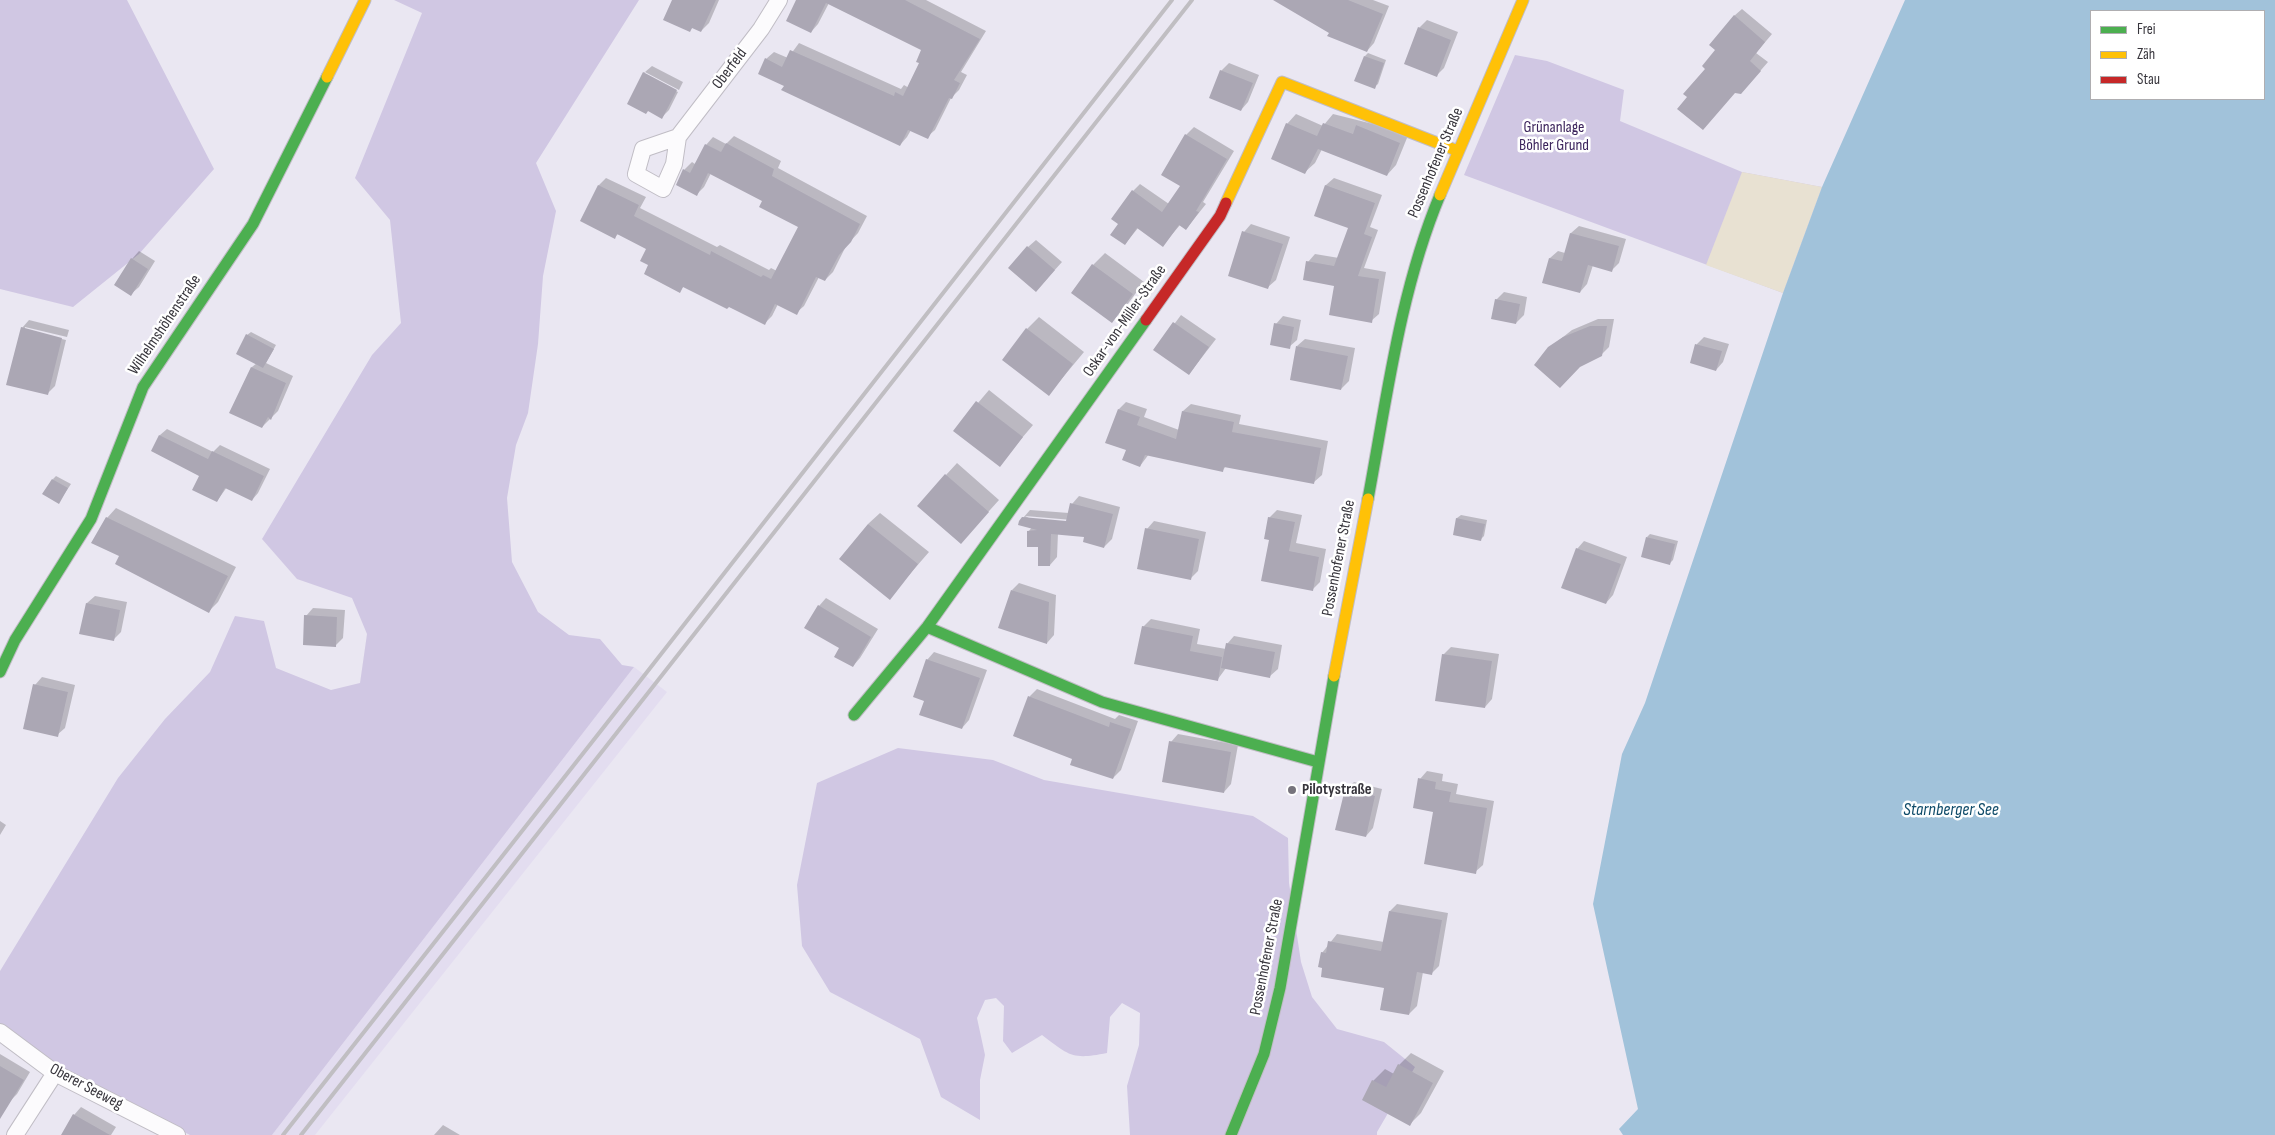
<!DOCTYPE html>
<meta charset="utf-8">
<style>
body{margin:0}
#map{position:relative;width:2275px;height:1135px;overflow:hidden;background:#eae7f2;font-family:"Sofia Sans Condensed",sans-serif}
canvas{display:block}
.legend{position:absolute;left:2090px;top:10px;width:175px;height:90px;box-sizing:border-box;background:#fff;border:1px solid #afaeb1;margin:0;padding:6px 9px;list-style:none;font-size:15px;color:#37353c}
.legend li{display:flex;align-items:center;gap:10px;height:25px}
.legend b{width:25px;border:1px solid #afaeb1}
</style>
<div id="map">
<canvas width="2275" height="1135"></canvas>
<ul class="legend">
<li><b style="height:6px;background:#4caf50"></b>Frei</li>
<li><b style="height:6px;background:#ffc107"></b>Zäh</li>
<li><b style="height:6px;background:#c62828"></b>Stau</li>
</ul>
</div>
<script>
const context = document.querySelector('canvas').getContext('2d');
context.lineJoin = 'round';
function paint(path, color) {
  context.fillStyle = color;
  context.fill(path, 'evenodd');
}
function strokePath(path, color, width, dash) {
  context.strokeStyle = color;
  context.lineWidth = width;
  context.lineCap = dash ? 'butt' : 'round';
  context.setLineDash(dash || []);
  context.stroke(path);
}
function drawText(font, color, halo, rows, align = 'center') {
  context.font = font + ' "Sofia Sans Condensed",sans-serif';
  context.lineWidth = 5;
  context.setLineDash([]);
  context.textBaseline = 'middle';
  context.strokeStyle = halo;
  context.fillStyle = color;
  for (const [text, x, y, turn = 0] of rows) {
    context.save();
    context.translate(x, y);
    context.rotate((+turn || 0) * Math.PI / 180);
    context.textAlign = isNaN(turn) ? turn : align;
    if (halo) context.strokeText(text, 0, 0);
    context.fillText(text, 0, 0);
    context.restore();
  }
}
paint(new Path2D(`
 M634 667 667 692 315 1135H272Z`), '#e3ddf0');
paint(new Path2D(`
 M0 0H127L214 169 139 254 73 307 0 289Z
 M394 0H639L536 163 556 211 543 276 538 344 528 413 516 445 507 498 512 562 538 612 569 635 600 639 622 665 634 667 272 1135H190L60 1068 0 1024V971L118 778 165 719 210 672 235 616 264 621 276 668 331 690 360 683 367 634 352 598 297 579 262 539 372 355 401 323 390 220 355 178 422 13Z
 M1515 55 1547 61 1624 90 1620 121 1742 172 1822 187 1783 293 1464 175Z
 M898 748 993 760 1044 780 1253 816 1288 838 1289 883 1301 962 1312 997 1337 1029 1384 1042 1415 1067 1377 1132V1135H1130L1127 1086 1139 1045 1140 1013 1122 1003 1110 1017 1107 1053C1072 1060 1070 1056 1042 1035L1012 1053 1003 1041 1004 1006 996 998 985 1000 977 1018 985 1055 980 1080V1120L941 1097 920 1039 830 992 802 946 797 885 817 783Z`), '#d0c7e3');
paint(new Path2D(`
 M1742 172 1822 187 1783 293 1706 265Z`), '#e8e1d2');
paint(new Path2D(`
 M1905 0H2275V1135H1623L1619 1129 1638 1109 1593 904 1622 754 1645 703 1783 293 1822 187ZM2091 11H2264V99H2091Z`), '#a1c2da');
paint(new Path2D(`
 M673 0H719L709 23 701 31 693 27 690 30Z
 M799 0H926L986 31 961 72 967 75 959 90 951 98 935 130 927 137 911 130 907 137 900 145 785 86 766 59 774 52 788 58 799 43 901 89 904 85 909 88 921 62 923 50 829 3 818 24 811 32Z
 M1276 0H1373L1389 6 1374 43 1367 51Z
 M1742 9 1772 34 1756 53 1768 62 1748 85 1736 91 1688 97 1717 50 1734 16Z
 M1427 20 1458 32 1444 68 1436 76 1419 28Z
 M1368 53 1386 60 1378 84 1374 87 1365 56Z
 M1229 63 1259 75 1248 102 1241 110 1221 71Z
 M652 66 683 82 679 90 645 72Z
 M645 72V75L678 92 669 110 662 117 648 110 644 73Z
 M1296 114 1323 126 1333 114 1409 133 1396 165 1387 175 1322 149 1315 163 1305 172 1287 124Z
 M1194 127 1234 151 1203 202 1206 204 1186 229 1180 225 1163 245 1138 228 1125 244 1120 223 1133 191 1140 184 1169 204 1182 186 1186 135Z
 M734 136 781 161 778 168 867 216 858 233 846 246 833 272 825 280 819 277 804 306 796 313 778 304 772 316 765 323 684 286 679 291 650 265 648 248 618 234 615 237 581 220 599 185 606 178 646 197 640 208 717 247 720 245 769 270 771 268 777 271 800 226 764 200 711 173 704 187 697 194 684 170 692 162 695 164 706 145 713 137 726 144Z
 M1334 178 1382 195 1370 227 1378 230 1364 268 1386 272 1379 314 1371 321 1335 285 1308 262 1315 254 1339 258 1350 227 1316 215 1326 185Z
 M1251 224 1290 237 1276 280 1268 287 1244 232Z
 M1579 226 1626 239 1619 263 1611 271 1593 265 1587 284 1580 292 1544 282 1550 258 1558 251 1565 253 1571 233Z
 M1036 240 1062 262 1043 283 1028 247Z
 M139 251 155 261 139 287 131 294 132 259Z
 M1105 253 1144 282 1124 309 1112 321 1093 265Z
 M1504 292 1527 297 1524 315 1516 323 1496 300Z
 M1181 315 1216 339 1189 374 1155 350Z
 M1283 316 1301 320 1297 340 1289 347 1276 324Z
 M1039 317 1084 352 1049 394 1027 329Z
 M1598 319H1614L1609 347 1601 355 1549 348 1572 330Z
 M29 320 69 330 67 337 25 327V330L66 340 55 386 47 394 22 328Z
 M251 332 276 345 266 363 293 376 278 411 262 427 231 412 252 367 257 363 247 335Z
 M1704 337 1729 344 1723 362 1716 370 1691 362 1697 344Z
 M1305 339 1355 348 1349 381 1341 389 1297 346Z
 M989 390 1033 425 999 465 955 430Z
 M1126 402 1147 409 1144 417 1179 430 1183 411 1191 404 1241 415 1239 424 1328 441 1322 475 1314 482 1226 466 1223 470 1149 454 1140 466 1127 450 1119 409Z
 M167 429 213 452 220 445 270 469 258 493 252 500 227 487 217 501 201 476 152 451 160 435Z
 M957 463 999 500 972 530 946 475Z
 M56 476 71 484 59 502 53 479Z
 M1079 496 1120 507 1112 539 1104 547 1086 536 1058 533 1057 557 1050 565 1029 531 1032 527 1023 518 1030 510 1069 513 1072 504ZM1025 516 1072 520V523L1031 519Z
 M116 508 236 567 218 602 209 611 107 518Z
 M1277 510 1302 515 1296 543 1326 549 1320 582 1312 590 1270 539 1269 518Z
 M880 513 929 552 889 598 868 524Z
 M1461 515 1487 520 1484 536 1480 540 1454 534 1457 518Z
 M1154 521 1206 532 1198 571 1190 579 1147 529Z
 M1650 534 1678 541 1673 560 1670 563 1647 537Z
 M1584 541 1627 557 1613 595 1606 603 1577 549Z
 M1019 583 1056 595 1054 635 1047 643 1012 590Z
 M95 596 127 602 121 632 114 639 81 633 87 603Z
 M826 598 878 629 860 658 853 666 819 606Z
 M313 608 345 610 343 638 335 646 306 616Z
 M1151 619 1200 629 1197 644 1226 649 1227 644 1234 636 1282 645 1278 669 1270 676 1226 668 1218 679 1143 627Z
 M1451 647 1499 654 1492 699 1485 707 1443 655Z
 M934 652 987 670 969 720 962 728 925 700 927 660Z
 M42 677 75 685 65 728 57 735 35 685Z
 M1037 689 1115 719 1119 715 1138 721 1121 770 1113 778 1073 758 1014 736 1030 696Z
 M1178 734 1238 745 1231 784 1224 792 1171 742Z
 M1427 771 1443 774 1442 781 1458 784 1456 794 1494 801 1483 865 1475 872 1435 811 1420 779Z
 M1354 782 1382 789 1373 828 1366 836 1346 790Z
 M0 821 6 825 0 835Z
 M1397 904 1448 913 1439 966 1431 974 1423 972 1417 1006 1409 1014 1386 987 1322 953 1337 934 1384 942 1390 911Z
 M1411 1053 1444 1071 1421 1113 1410 1124 1373 1081 1385 1069 1394 1074 1399 1065Z
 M0 1054 30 1072 17 1094 10 1101 0 1096Z
 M81 1107 116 1127 111 1135H63L74 1115Z
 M443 1125 460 1135H434Z`), '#0003');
paint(new Path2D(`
 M672 0H716L701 32 692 28 690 32 663 20Z
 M796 0H905L980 39 954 80 960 83 952 99 949 98 928 139 908 130 900 146 781 90 784 86 758 74 765 58 782 67 790 50 894 96 895 92 903 96 919 63 916 62 921 50 826 3 811 33 786 21Z
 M1273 0H1348L1383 14 1367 52 1327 36 1329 33Z
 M1734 15 1765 42 1750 61 1761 71 1741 94 1735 93 1703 130 1677 109 1687 97 1683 94 1705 69 1702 66 1715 50 1709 45Z
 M1418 27 1451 40 1437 77 1404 64Z
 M1364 56 1384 63 1375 89 1354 81Z
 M1220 70 1253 83 1241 111 1209 98Z
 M643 72 677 90 662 119 648 111 646 114 627 104Z
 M1286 123 1317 136 1323 123 1353 134 1356 125 1400 143 1387 176 1318 149 1305 174 1271 159Z
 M1185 134 1227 159 1196 211 1199 212 1186 230 1179 225 1163 247 1137 228 1125 245 1110 235 1118 224 1111 219 1132 190 1162 212 1180 186 1161 175Z
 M726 143 774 169 772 176 860 224 851 242 839 255 825 281 816 277 797 315 775 304 765 325 729 307 727 309 683 287 680 293 644 274 648 265 640 261 646 249 617 234 615 239 580 221 598 185 639 205 634 216 710 255 711 251 761 277 763 275 771 279 798 227 759 207 762 201 708 173 697 196 676 185 683 169 690 173 705 144 721 152Z
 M1325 185 1375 203 1364 234 1372 237 1358 276 1379 279 1372 323 1329 315 1334 286 1303 280 1306 261 1334 266 1348 228 1314 216Z
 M1242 231 1283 244 1268 289 1228 276Z
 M1570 233 1619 246 1612 272 1588 265 1580 293 1542 283 1549 258 1562 261Z
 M1027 246 1055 270 1036 292 1008 268Z
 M131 258 148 269 131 296 114 285Z
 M1092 264 1133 294 1112 323 1071 293Z
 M1495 299 1520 304 1516 324 1491 319Z
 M1173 322 1209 347 1189 375 1153 350Z
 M1274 323 1294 327 1290 349 1270 345Z
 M1590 326H1607L1602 356 1580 367 1560 388 1534 365 1548 347 1563 337Z
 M21 327 62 338 48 395 6 385Z
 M1026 328 1073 364 1049 396 1002 360Z
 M246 334 274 349 263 368 236 354Z
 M1695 344 1722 351 1716 371 1690 363Z
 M1296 346 1348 356 1341 390 1290 380Z
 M251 367 286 383 271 420 268 417 262 428 229 413Z
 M976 401 1023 437 1000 467 953 431Z
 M1118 409 1140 417 1137 425 1176 439 1182 411 1234 422 1232 432 1321 448 1314 484 1224 467 1223 472 1145 455 1140 467 1122 460 1126 450 1105 443Z
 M159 435 208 459 212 451 264 476 252 501 225 488 217 502 192 490 199 476 151 451Z
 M945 474 989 512 961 544 917 506Z
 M52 479 68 488 59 504 42 494Z
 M1070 503 1113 514 1104 548 1083 542 1084 537 1051 534 1050 566H1038V547H1027V531L1037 530 1018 525 1019 521 1022 517 1066 521Z
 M106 517 228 576 209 613 115 564 119 556 91 543Z
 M1268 517 1295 522 1289 551 1319 557 1313 591 1261 581 1269 540 1264 539Z
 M1456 518 1485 524 1481 541 1453 535Z
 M868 524 918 564 890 600 839 559Z
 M1145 528 1199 539 1191 580 1137 569Z
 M1646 537 1675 544 1670 565 1641 557Z
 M1576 548 1621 564 1606 604 1561 588Z
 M1011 590 1049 602 1047 644 998 628Z
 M86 603 120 610 114 641 79 634Z
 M818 605 871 637 853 667 834 657 839 648 804 628Z
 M304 615 337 617 336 647 303 645Z
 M1142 626 1193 636 1190 651 1222 657 1218 681 1134 664Z
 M1226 643 1275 652 1270 678 1221 668Z
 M1442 654 1492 661 1485 708 1435 701Z
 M926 659 980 678 962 729 919 715 924 701 913 697Z
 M33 684 68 692 58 737 23 729Z
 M1028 696 1109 727 1110 722 1131 729 1113 779 1070 765 1072 759 1013 736Z
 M1169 741 1231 752 1224 793 1162 782Z
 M1418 778 1436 782 1435 789 1451 792 1449 802 1487 808 1476 874 1424 864 1433 812 1413 808Z
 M1345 789 1375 796 1366 837 1335 830Z
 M1389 911 1442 920 1432 975 1417 972 1409 1015 1380 1010 1384 988 1321 977 1322 968 1318 967 1321 952 1326 953 1328 941 1381 951Z
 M1398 1064 1433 1083 1410 1126 1362 1100 1372 1080 1386 1087Z
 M0 1066 24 1080 0 1119Z
 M73 1114 110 1135H61Z`), '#aba7b4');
const street = new Path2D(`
 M678 137 643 149 636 174 663 189 674 164 678 137 761 29 779 0
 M0 1032 55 1073 177 1135
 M15 1135 55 1073`);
const fast = new Path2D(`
 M1368 499C1387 397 1400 291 1440 195
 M927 627 1102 702 1318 762
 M0 672 15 640 91 519 143 387 253 224 327 77
 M854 715 927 627 1146 320
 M1231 1135 1264 1054 1280 988 1334 676`);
const slow = new Path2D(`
 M327 77 365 0
 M1440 195 1523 0
 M1226 203 1282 82 1458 151
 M1334 676 1368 499`);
const jam = new Path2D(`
 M1146 320 1220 216 1226 203`);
strokePath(street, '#c0bdc5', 18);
strokePath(fast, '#c0bdc5', 13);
strokePath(slow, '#c0bdc5', 13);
strokePath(jam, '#c0bdc5', 13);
strokePath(street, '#fcfbfd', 16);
strokePath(fast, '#4caf50', 11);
strokePath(slow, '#ffc107', 11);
strokePath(jam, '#c62828', 11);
strokePath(new Path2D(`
 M283 1135 640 681 1172 0
 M301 1135 1192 0`), '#c0bec2', 4);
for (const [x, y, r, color] of [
 [1292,790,5,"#76737c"]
]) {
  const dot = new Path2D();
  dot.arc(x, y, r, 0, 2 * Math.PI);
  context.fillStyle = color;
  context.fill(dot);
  strokePath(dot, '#fff', 2);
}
drawText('16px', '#37353c', '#fff', [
 ["Oberfeld",730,69,-53],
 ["Possenhofener Straße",1436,163,-67],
 ["Oskar-von-Miller-Straße",1125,321,-55],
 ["Wilhelmshöhenstraße",165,325,-56],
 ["Possenhofener Straße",1339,558,-79],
 ["Possenhofener Straße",1267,957,-79],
 ["Oberer Seeweg",86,1087,28]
]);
drawText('16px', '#3c245c', '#fff', [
 ["Grünanlage",1554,128],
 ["Böhler Grund",1554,146]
]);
drawText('bold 16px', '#37353c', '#fff', [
 ["Pilotystraße",1302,790]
], 'left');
drawText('italic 18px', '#0f4b69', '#fff', [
 ["Starnberger See",1951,810]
]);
</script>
